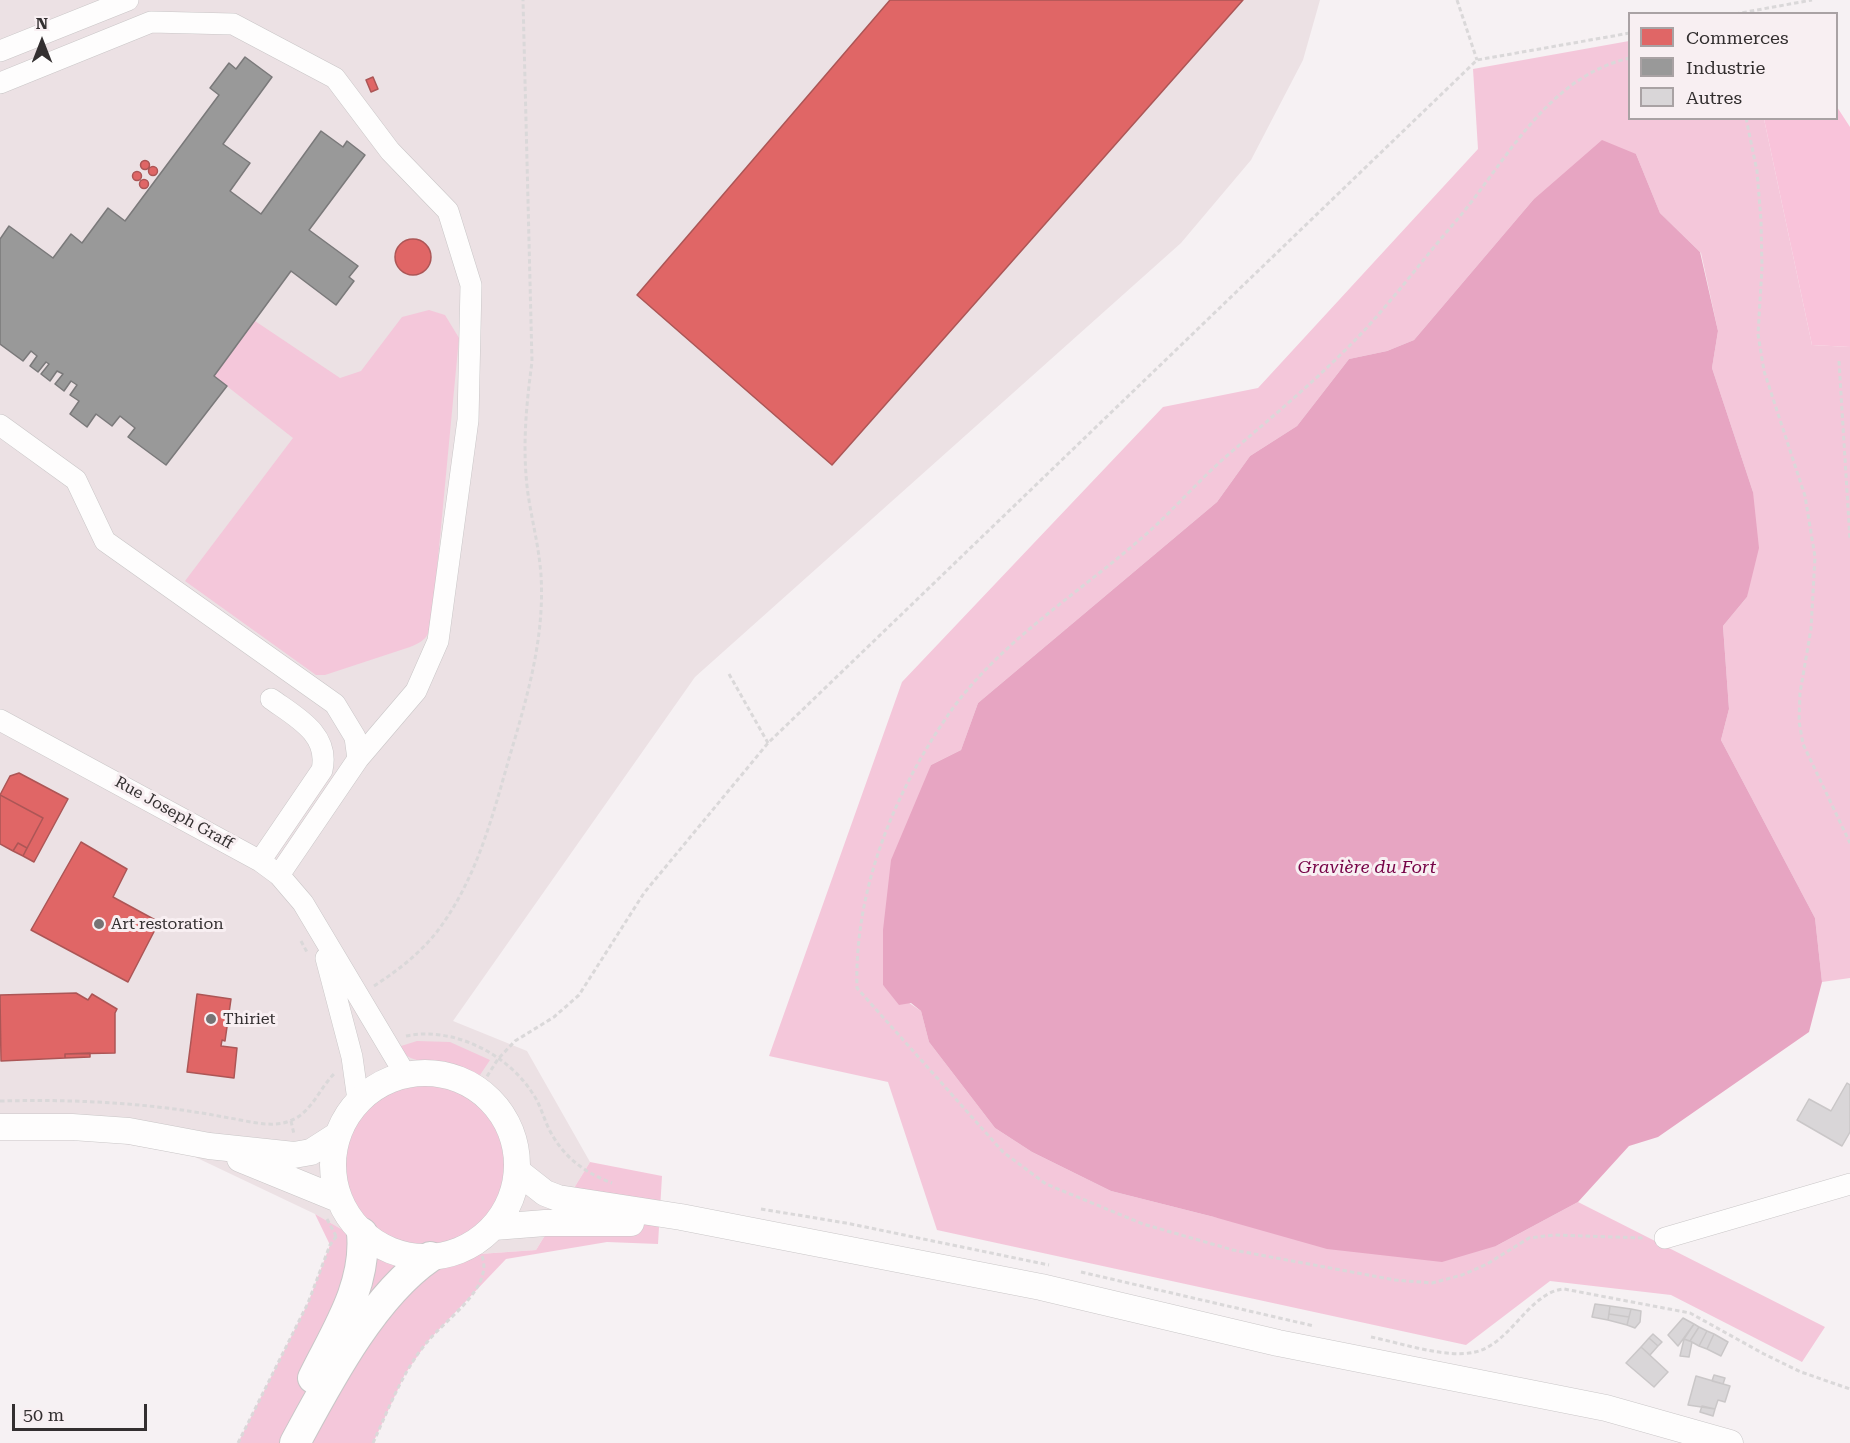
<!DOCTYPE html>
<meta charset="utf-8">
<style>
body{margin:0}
#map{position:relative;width:1850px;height:1443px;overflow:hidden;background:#f6f1f3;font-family:"Roboto Serif",serif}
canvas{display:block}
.legend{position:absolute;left:1628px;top:12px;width:210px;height:108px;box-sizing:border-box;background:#f8eff2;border:2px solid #a9a2a4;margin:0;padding:8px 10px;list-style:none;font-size:18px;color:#332f30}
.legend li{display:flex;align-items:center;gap:12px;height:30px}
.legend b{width:30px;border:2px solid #a9a2a4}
.north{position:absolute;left:12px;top:12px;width:60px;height:60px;-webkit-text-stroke:4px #f8eff2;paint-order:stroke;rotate:0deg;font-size:16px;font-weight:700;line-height:24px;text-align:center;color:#332f30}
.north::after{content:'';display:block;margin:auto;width:21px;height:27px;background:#332f30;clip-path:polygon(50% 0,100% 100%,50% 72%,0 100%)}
.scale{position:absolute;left:12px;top:1404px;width:135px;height:27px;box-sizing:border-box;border:3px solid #332f30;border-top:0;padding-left:8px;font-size:18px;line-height:21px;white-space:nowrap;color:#332f30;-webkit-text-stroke:4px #f8eff2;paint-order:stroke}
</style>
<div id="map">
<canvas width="1850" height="1443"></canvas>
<ul class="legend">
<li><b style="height:16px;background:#e06666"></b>Commerces</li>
<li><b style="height:16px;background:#999"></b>Industrie</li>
<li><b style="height:16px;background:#d9d6d8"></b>Autres</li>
</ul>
<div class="north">N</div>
<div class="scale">50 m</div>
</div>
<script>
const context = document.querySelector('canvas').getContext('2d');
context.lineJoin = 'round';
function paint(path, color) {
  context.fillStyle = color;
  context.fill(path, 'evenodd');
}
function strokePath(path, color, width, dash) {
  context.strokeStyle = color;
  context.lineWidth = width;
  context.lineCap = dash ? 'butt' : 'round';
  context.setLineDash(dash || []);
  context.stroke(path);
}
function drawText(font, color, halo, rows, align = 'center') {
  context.font = font + ' "Roboto Serif",serif';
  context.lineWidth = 6;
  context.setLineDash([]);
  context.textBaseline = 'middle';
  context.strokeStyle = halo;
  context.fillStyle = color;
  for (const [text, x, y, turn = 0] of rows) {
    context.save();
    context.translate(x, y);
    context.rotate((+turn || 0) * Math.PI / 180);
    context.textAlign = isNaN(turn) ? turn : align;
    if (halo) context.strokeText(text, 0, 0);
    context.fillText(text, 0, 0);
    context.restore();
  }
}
paint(new Path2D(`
 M0 0H1320L1303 60 1251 160 1181 243 695 677 453 1021 527 1051 590 1162 536 1250 394 1260 315 1214 193 1156 79 1136 0 1139Z`), '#ece1e4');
paint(new Path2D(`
 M1629 41 1630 118 1764 119 1812 345 1850 347V978L1822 982 1815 918 1721 740 1729 709 1723 626 1747 597 1753 492 1712 368 1718 331 1701 253 1660 213 1636 154 1533 200 1414 340 1387 351 1349 359 1297 426 1250 456 1217 502 978 703 961 750 931 765 883 985 921 1011 929 1042 995 1128 1032 1152 1111 1191 1214 1217 1496 1246 1578 1202 1825 1327 1802 1362 1671 1295 1550 1281 1466 1345 937 1230 888 1082 769 1056 902 682 1163 407 1258 388 1478 149 1473 69Z
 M429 310 445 315 459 338 433 611C429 632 431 639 410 647L325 675H316L185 581 293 438 214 376 255 321 340 378 361 371 402 317Z
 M417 1041 450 1042 490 1060 478 1078C468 1072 458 1067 446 1065 428 1061 410 1064 398 1047Z
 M345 1165a80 80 0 1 1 160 0a80 80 0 1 1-160 0Z
 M590 1162 662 1176 658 1244 607 1242 506 1259 428 1341 405 1374 373 1443H238L308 1303 330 1245 315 1214 395 1260 536 1250Z`), '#f4c7da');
paint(new Path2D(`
 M1837 107 1850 127V347L1812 345 1764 119 1836 118Z`), '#f9c3da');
paint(new Path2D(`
 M1602 140 1636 154 1660 213 1700 252 1718 331 1712 368 1753 492 1759 548 1747 597 1723 626 1729 709 1721 740 1815 918 1822 982 1809 1032 1658 1137 1629 1146 1578 1202 1496 1246 1442 1262 1327 1249 1214 1217 1111 1191 1032 1152 995 1128 929 1042 921 1011 911 1003 899 1005 883 985V930L891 860 931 765 961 750 978 703 1217 502 1250 456 1297 426 1349 359 1387 351 1414 340 1533 200Z`), '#e7a5c2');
const shops = new Path2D(`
 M890 0H1243L832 465 637 295Z
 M373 77 378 89 371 92 366 80Z
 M140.5 165a4.5 4.5 0 1 1 9 0a4.5 4.5 0 1 1-9 0Z
 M148.5 171a4.5 4.5 0 1 1 9 0a4.5 4.5 0 1 1-9 0Z
 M132.5 176a4.5 4.5 0 1 1 9 0a4.5 4.5 0 1 1-9 0Z
 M139.5 184a4.5 4.5 0 1 1 9 0a4.5 4.5 0 1 1-9 0Z
 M395 257a18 18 0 1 1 36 0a18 18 0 1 1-36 0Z
 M19 773 68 799 34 862 23 856 43 818 0 795 10 776Z
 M0 795 43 818 27 848 18 843 13 851 0 844Z
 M81 842 127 869 113 897 159 922 128 982 31 930Z
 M18 843 27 848 23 856 13 851Z
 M76 993 88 1000 92 994 117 1009 115 1013V1053L65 1054V1058L1 1061 0 995Z
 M197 994 231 999 225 1041 222 1040 221 1046 237 1048 234 1078 187 1072Z
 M90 1053V1057L65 1058V1054Z`);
paint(shops, '#e06666');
strokePath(shops, '#ac5656', 1.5);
const industry = new Path2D(`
 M245 57 272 77 223 144 250 163 230 191 261 214 321 131 343 147 347 141 365 155 309 230 358 266 349 277 354 281 336 305 291 271 214 376 227 386 166 465 128 437 135 428 120 416 112 426 96 414 87 427 70 414 79 401 70 395 77 385 71 381 64 391 55 384 63 374 57 371 50 381 41 374 49 364 46 362 38 372 30 366 37 356 31 351 23 361 0 344V239L9 226 53 258 71 234 82 243 108 208 125 221 219 95 210 88 229 63 236 69Z`);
paint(industry, '#999');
strokePath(industry, '#7a797a', 1.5);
const building = new Path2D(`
 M1847 1083 1850 1085V1132L1842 1146 1797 1120 1809 1099 1831 1111Z
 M1595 1304 1610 1306 1608 1320 1592 1317Z
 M1610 1306 1631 1309 1629 1317 1609 1314Z
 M1631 1309 1641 1311 1640 1322 1635 1328 1627 1325Z
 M1609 1314 1629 1317 1627 1325 1608 1320Z
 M1683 1318 1694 1324 1678 1346 1668 1335Z
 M1694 1324 1699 1327 1690 1341 1684 1339Z
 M1699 1327 1707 1331 1699 1346 1690 1341Z
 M1707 1331 1714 1334 1707 1349 1699 1346Z
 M1653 1334 1662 1342 1658 1346 1649 1338Z
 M1714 1334 1728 1342 1721 1356 1707 1349Z
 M1649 1338 1658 1346 1650 1355 1641 1347Z
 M1684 1339 1692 1342 1689 1357 1680 1356Z
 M1641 1347 1668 1372 1654 1387 1626 1363Z
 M1714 1375 1725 1378 1723 1384 1712 1381Z
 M1696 1376 1730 1386 1725 1402 1718 1400 1715 1409 1688 1405Z
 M1702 1406 1715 1409 1713 1416 1700 1412Z`);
paint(building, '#d9d6d8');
strokePath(building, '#cac7c8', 1.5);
const minor = new Path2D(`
 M0 51 128 0
 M0 83 151 22 233 24 335 78 390 151 448 211 471 285 468 420 438 641 416 691 358 759 279 875
 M0 425 76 480 105 541 335 704 355 737 358 759
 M0 720 260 861 279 875 303 903 405 1074
 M260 861 322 770C330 734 296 717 271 699
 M326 958 352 1057 358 1100
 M1665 1238 1850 1184`);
const major = new Path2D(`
 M333 1165a92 92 0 1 1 184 0a92 92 0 1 1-184 0Z
 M0 1127H72L129 1131 209 1146 294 1155 311 1152 336 1136
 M240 1159 338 1199
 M517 1171 545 1193 558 1198 681 1217 1041 1287 1278 1343 1606 1408 1730 1443
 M494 1227 545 1223H631`);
const highway = new Path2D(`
 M313 1378C335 1333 367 1286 362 1233
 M295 1443C328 1382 372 1297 430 1257`);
strokePath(minor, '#c9c6c7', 22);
strokePath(major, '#c9c6c7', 27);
strokePath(highway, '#c9c6c7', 32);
strokePath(new Path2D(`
 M1457 0 1477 60
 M1735 14 1812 0
 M1630 58C1546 77 1507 161 1456 221 1423 259 1393 300 1359 336 1318 379 1273 416 1229 454 1202 477 1179 504 1153 528 1087 588 1006 636 953 708 896 788 854 888 857 988L1003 1152 1046 1184 1143 1224 1233 1250 1395 1280 1432 1283 1462 1275 1487 1264 1529 1238 1554 1235 1645 1238
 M1746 118 1757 171 1761 220 1762 268 1758 334 1764 371 1805 496 1815 557 1811 629 1800 693 1799 721 1803 744 1850 843
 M1839 361 1850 540
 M729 674 768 743
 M301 941 308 954
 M374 986C397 971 418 955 436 933 475 882 491 822 508 762 526 701 545 640 541 575 539 547 532 521 528 494 522 450 526 406 532 362L523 0
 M406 1036C453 1026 508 1054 533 1094 540 1104 543 1116 548 1127 562 1156 583 1172 612 1183
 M479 1089 498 1059 515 1041 554 1017 579 995 644 893 768 743 1477 60 1630 33
 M0 1101C78 1099 153 1103 229 1118 249 1121 273 1129 292 1120 312 1112 320 1087 335 1073
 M291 1121 294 1134
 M761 1209 846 1223 1049 1265
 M327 1219 336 1236
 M1081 1272 1314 1326
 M1371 1337C1401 1343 1447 1359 1475 1352 1511 1344 1529 1292 1564 1289L1690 1313 1764 1354 1801 1372 1850 1389
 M238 1443 308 1303 330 1245 338 1234
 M373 1443C389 1408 403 1370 428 1341 444 1322 478 1298 483 1273 486 1263 481 1251 475 1242`), '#dad8d9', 3, [4.5, 3]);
strokePath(minor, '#fefdfd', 21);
strokePath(major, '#fefdfd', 26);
strokePath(highway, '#fefdfd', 30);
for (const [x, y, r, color] of [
 [99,924,6,"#777374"],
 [211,1019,6,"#777374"]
]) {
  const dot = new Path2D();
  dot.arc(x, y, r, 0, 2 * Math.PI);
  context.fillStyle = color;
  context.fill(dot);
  strokePath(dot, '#f8eff2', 2);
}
drawText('16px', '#332f30', '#f8eff2', [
 ["Rue Joseph Graff",174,813,29]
]);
drawText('16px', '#332f30', '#f8eff2', [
 ["Art restoration",111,924],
 ["Thiriet",223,1019]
], 'left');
drawText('italic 18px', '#760347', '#f8eff2', [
 ["Gravière du Fort",1367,868]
]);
</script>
